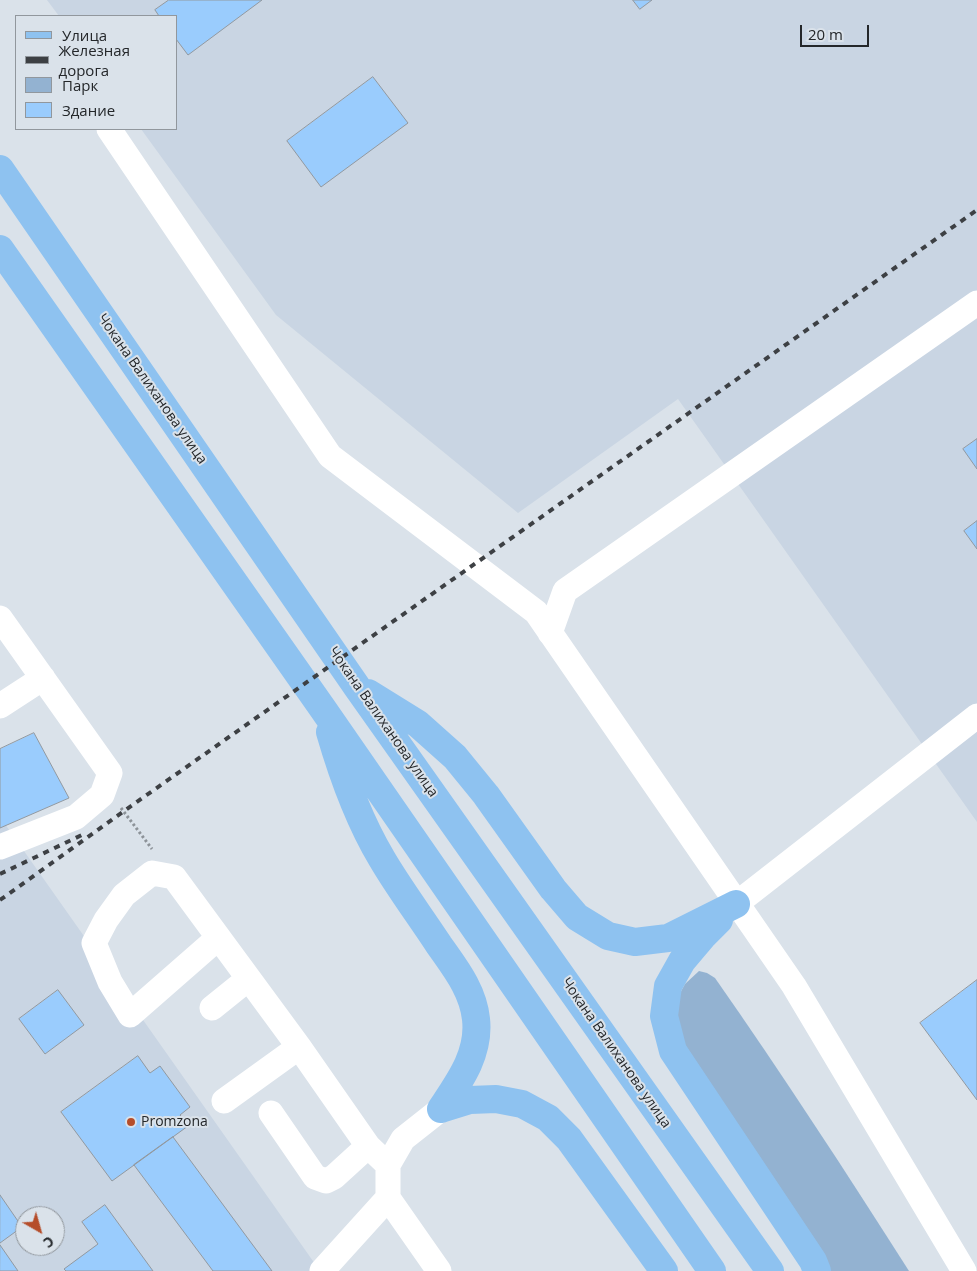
<!DOCTYPE html>
<meta charset="utf-8">
<style>
body{margin:0}
#map{position:relative;width:977px;height:1271px;overflow:hidden;background:#dae2ea;font-family:"Open Sans",sans-serif}
canvas{display:block}
.legend{position:absolute;left:15px;top:15px;width:162px;height:115px;box-sizing:border-box;background:#dae2ea;border:1px solid #91979d;margin:0;padding:6px 9px;list-style:none;font-size:15px;color:#24272a}
.legend li{display:flex;align-items:center;gap:10px;height:25px}
.legend b{width:25px;border:1px solid #91979d}
.north{position:absolute;left:15px;top:1206px;width:50px;height:50px;box-sizing:border-box;background:#dae2ea;border:1px solid #91979d;border-radius:50%;rotate:142deg;font-size:14px;font-weight:700;line-height:20px;text-align:center;color:#24272a}
.north::after{content:'';display:block;margin:auto;width:18px;height:22px;background:#b54d2a;clip-path:polygon(50% 0,100% 100%,50% 72%,0 100%)}
.scale{position:absolute;left:800px;top:25px;width:69px;height:22px;box-sizing:border-box;border:2px solid #24272a;border-top:0;padding-left:6px;font-size:15px;line-height:18px;white-space:nowrap;color:#24272a;-webkit-text-stroke:4px #dae2ea;paint-order:stroke}
</style>
<div id="map">
<canvas width="977" height="1271"></canvas>
<ul class="legend">
<li><b style="height:6px;background:#8ec2f0"></b>Улица</li>
<li><b style="height:6px;background:#3d4044"></b>Железная дорога</li>
<li><b style="height:14px;background:#93b2d1"></b>Парк</li>
<li><b style="height:14px;background:#9accfd"></b>Здание</li>
</ul>
<div class="north">С</div>
<div class="scale">20 m</div>
</div>
<script>
const context = document.querySelector('canvas').getContext('2d');
context.lineJoin = 'round';
function paint(path, color) {
  context.fillStyle = color;
  context.fill(path, 'evenodd');
}
function strokePath(path, color, width, dash) {
  context.strokeStyle = color;
  context.lineWidth = width;
  context.lineCap = dash ? 'butt' : 'round';
  context.setLineDash(dash || []);
  context.stroke(path);
}
function drawText(font, color, halo, rows, align = 'center') {
  context.font = font + ' "Open Sans",sans-serif';
  context.lineWidth = 4;
  context.setLineDash([]);
  context.textBaseline = 'middle';
  context.strokeStyle = halo;
  context.fillStyle = color;
  for (const [text, x, y, turn = 0] of rows) {
    context.save();
    context.translate(x, y);
    context.rotate((+turn || 0) * Math.PI / 180);
    context.textAlign = isNaN(turn) ? turn : align;
    if (halo) context.strokeText(text, 0, 0);
    context.fillText(text, 0, 0);
    context.restore();
  }
}
paint(new Path2D(`
 M47 0H977V822L678 399 518 513 276 315 141 129H176V16H59Z
 M0 817 320 1271H0ZM25 1216H55V1246H25Z`), '#c9d5e3');
paint(new Path2D(`
 M699 971 707 973 715 978C782 1074 846 1172 909 1271H831L683 1048 675 1022 679 995 685 984Z`), '#93b2d1');
const building = new Path2D(`
 M169 0H262L188 55 176 39V16H159L155 10Z
 M633 0H652L640 9Z
 M373 77 408 123 321 187 287 141Z
 M977 439V469L963 449Z
 M977 521V549L964 531Z
 M34 733 69 798 0 828V749Z
 M977 980V1100L920 1023Z
 M58 990 84 1025 45 1054 19 1019Z
 M138 1056 150 1073 160 1066 190 1107 180 1115 188 1126 112 1181 61 1112Z
 M173 1137 272 1271H213L134 1165Z
 M0 1195 22 1227 0 1243Z
 M105 1205 153 1271H66L64 1269 98 1244 82 1222Z
 M0 1245 18 1271H0Z`);
paint(building, '#9accfd');
strokePath(building, '#9299a0', 1);
strokePath(new Path2D(`
 M121 808 152 849`), '#8c9298', 3, [2.5, 2.5]);
strokePath(new Path2D(`
 M109 129 330 456 536 612 794 986 964 1271
 M0 618 110 773 102 795 76 817 0 847
 M550 633 565 591 977 303
 M0 706 43 678
 M736 904 977 716
 M218 938 130 1015 110 982 94 943 106 920 124 895 152 873 174 877 299 1047 368 1146 388 1165
 M212 1008 248 979
 M224 1101 299 1047
 M271 1113 315 1177 326 1181 334 1177 368 1146
 M322 1271 388 1198
 M439 1271 388 1198V1165L403 1139 441 1109`), '#fff', 25);
strokePath(new Path2D(`
 M0 169 357 687 770 1271
 M0 249 323 709 712 1271
 M368 693 418 724 455 757 486 795 553 889 577 917 608 936 635 942 668 938 736 904
 M330 732C343 777 358 819 382 859 399 888 420 916 439 945 455 968 473 990 476 1019 480 1054 459 1082 441 1109
 M719 920 704 935 682 961 668 986 664 1016 673 1051 813 1261 817 1271
 M441 1109 470 1100 496 1099 522 1104 548 1118 569 1139 664 1271`), '#8ec2f0', 28);
strokePath(new Path2D(`
 M0 874 84 834
 M0 900 124 811 977 210`), '#3d4044', 4, [6, 6]);
for (const [x, y, r, color] of [
 [131,1122,5,"#b54d2a"]
]) {
  const dot = new Path2D();
  dot.arc(x, y, r, 0, 2 * Math.PI);
  context.fillStyle = color;
  context.fill(dot);
  strokePath(dot, '#dae2ea', 2);
}
drawText('14px', '#24272a', '#dae2ea', [
 ["Чокана Валиханова улица",152,389,55],
 ["Чокана Валиханова улица",383,722,55],
 ["Чокана Валиханова улица",616,1053,55]
]);
drawText('14px', '#24272a', '#dae2ea', [
 ["Promzona",141,1122]
], 'left');
</script>
